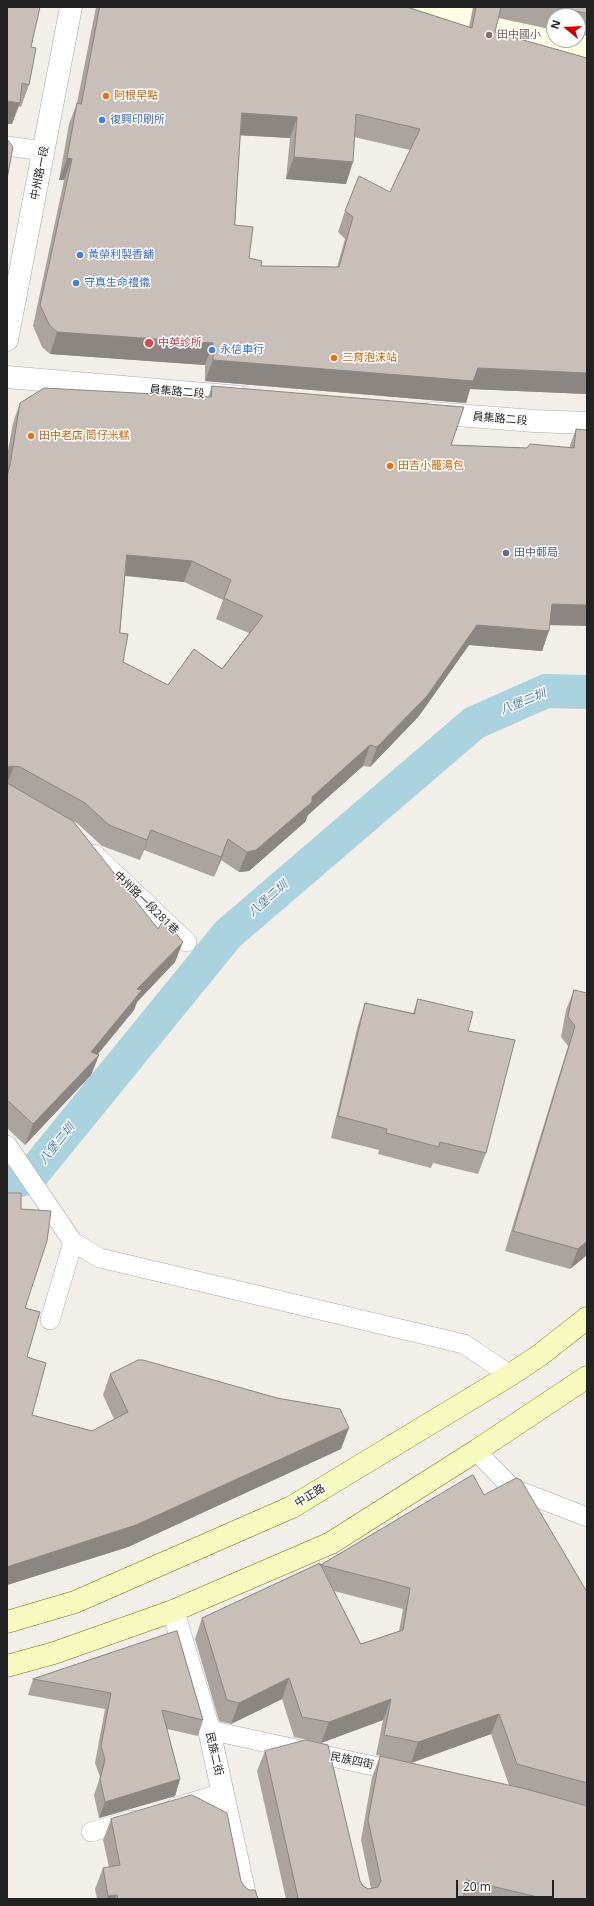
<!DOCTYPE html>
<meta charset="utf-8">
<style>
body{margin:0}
#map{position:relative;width:594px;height:1906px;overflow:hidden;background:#f2efe9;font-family:"Open Sans",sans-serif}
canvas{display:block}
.frame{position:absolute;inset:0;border:8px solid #222;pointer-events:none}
.north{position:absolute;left:546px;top:8px;width:40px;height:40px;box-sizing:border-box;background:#fff;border:1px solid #a7a7a7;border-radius:50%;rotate:288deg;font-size:11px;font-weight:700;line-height:16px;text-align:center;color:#222}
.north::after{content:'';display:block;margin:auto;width:14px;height:18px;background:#d40000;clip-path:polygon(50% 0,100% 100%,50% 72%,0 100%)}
.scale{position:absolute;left:456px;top:1880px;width:98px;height:18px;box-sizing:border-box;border:2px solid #222;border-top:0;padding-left:5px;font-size:12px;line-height:14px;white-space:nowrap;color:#222;-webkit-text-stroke:3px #fff;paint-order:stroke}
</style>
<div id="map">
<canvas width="594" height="1906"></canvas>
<div class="frame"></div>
<div class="north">N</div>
<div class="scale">20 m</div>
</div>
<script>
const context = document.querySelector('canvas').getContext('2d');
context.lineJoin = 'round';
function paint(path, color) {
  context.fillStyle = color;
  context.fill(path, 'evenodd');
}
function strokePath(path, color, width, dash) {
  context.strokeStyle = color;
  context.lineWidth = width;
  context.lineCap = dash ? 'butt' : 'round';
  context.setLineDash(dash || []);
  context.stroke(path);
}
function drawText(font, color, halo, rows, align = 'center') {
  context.font = font + ' "Open Sans","Noto Sans TC",sans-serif';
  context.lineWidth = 3;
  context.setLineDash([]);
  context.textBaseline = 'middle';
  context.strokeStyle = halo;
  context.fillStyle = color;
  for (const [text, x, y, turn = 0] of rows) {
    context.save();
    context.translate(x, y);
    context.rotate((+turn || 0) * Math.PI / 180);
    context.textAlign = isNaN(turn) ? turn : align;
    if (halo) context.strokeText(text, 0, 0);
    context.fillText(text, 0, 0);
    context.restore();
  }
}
paint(new Path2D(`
 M401 7H587V68ZM554 16H578V40H554Z`), '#ffffe5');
strokePath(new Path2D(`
 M7 1184 30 1177 228 934 474 723 546 691 587 692`), '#aad3df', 34);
const service = new Path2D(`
 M7 146 44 151
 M94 854 187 942
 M7 1145 73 1242 100 1258 464 1344 510 1375
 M50 1320 73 1242
 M476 1451 512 1488 587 1517
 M209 1730 401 1772
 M176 1807 222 1793
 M91 1832 133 1820`);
const minor = new Path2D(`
 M7 340 71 7
 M7 377 239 397
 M431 413 534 421 587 423
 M173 1611 209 1730 246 1899`);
const secondary = new Path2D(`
 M7 1622 75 1602 292 1507 510 1375 540 1355 587 1318
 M7 1666 54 1653 173 1611 331 1543 476 1451 587 1377`);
strokePath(service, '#a9a9a9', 20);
strokePath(minor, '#a9a9a9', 23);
strokePath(secondary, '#707d05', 23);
strokePath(service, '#fff', 19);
strokePath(minor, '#fff', 22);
strokePath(secondary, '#f7fabf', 22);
paint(new Path2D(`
 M96 7H407L469 27 473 7H587V36L578 34V16H554V30L498 18 495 32 587 58V394L470 389 466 403 205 381V365L50 354 42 347 33 326 64 180H59L69 124 77 103ZM240 135 290 138 286 179 346 184 354 137 410 150 390 192 345 211 338 232 345 239 337 267 261 266 249 258 235 225Z
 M31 47 29 85 21 107 18 106 12 124Z
 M212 386 451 445 527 448H569L576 429 587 430 550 625 542 651 469 645 419 716 370 767 363 766 308 815 305 822 249 871 239 872 221 860 214 877 144 850 140 860 102 846 77 823 50 808 175 962 137 1002 134 1010 98 1054 99 1055 91 1075 25 1145 7 1128V456L13 423 20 403 208 397ZM125 576 184 582 223 600 216 619 249 633 222 669 168 685 123 662 120 633Z
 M574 990 587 1255 570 1269 505 1251 568 1046 561 1037 566 1010Z
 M418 999 468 1031 486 1153 478 1174 433 1163 431 1168 378 1154 379 1150 331 1138 358 1025 365 1003 413 1013Z
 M7 1193 21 1209 27 1357 32 1415 92 1431 114 1419 103 1395 110 1374 341 1449 128 1547 7 1585Z
 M484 1495 587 1592V1806L509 1785 491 1734 411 1763 376 1755 383 1720 321 1743 294 1737 282 1699 231 1724 219 1721 195 1639 202 1618 320 1565ZM334 1591 403 1609 399 1631 361 1644Z
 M177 1631 203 1720 198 1736 167 1729 180 1779 175 1796 99 1818 94 1795 100 1777 95 1763 105 1709 28 1695 33 1679Z
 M265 1751 360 1881 363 1886 368 1889 371 1888 361 1840 372 1777 380 1756 587 1899H286L257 1771Z
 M111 1819 241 1881 245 1887 258 1899H97L95 1889 103 1868 109 1867 103 1840Z`), '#aba49e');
paint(new Path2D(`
 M7 101 20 103 12 124H7Z
 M242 113 297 117 290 138 234 135Z
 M294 157 353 162 346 184 286 179Z
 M67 158 72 159 64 180H59Z
 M57 332 213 343 205 365 50 354Z
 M213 360 478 368 587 373V394L470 389 466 403 205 381Z
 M127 555 192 561 184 582 120 575Z
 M552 604 587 605V626L544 625Z
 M477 625 549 631 542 651 469 645 419 716 370 767 377 747Z
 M370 745 363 766 308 815 305 822 249 871 239 872 247 852 312 797Z
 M14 766 7 784V770L8 767Z
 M151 830 144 850 140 860 147 840Z
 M228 839 221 860 214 877 221 857Z
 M183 942 175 962 137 1002 134 1010 93 1060 99 1055 91 1075 25 1145 33 1124 91 1052 137 989Z
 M587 1241V1255L570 1269 578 1249Z
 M349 1428 341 1449 128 1547 7 1585V1567Z
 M289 1678 282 1699 231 1724 239 1703Z
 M391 1699 383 1720 321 1743 329 1722Z
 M499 1714 491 1734 411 1763 418 1742Z
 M180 1779 175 1796 99 1818 105 1802Z
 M117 1895 115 1899H107L108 1896Z`), '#8b8681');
const building = new Path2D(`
 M7 7H40L31 47 36 48 29 85 22 83 20 103 7 101Z
 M100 7H407L472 28 476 7H501L495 32 587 58V373L478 368 473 381 213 360V343L57 332 50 326 40 305 72 159 67 158 77 103 81 104ZM242 113 297 117 294 157 353 162 356 114 420 129 390 192 359 176 345 211 353 217 339 267 261 266 262 261 249 258 253 227 235 225Z
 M555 7H587V13Z
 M7 139 13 147 7 179Z
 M212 386 464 407 451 445 527 448 530 444 574 448 576 429 587 430V605L552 604 549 631 477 625 427 696 377 747 370 745 312 797V802L256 850 247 852 228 839 221 857 151 830 147 840 109 825 85 803 20 767 14 766 8 767 7 770V476L10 465 20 403 44 388 211 397ZM127 555 192 561 231 580 224 598 263 616 222 669 194 649 168 685 123 662 128 634 120 633Z
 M7 783 73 821 158 929 164 919 183 942 137 989 142 990 91 1052 99 1055 33 1124 7 1100Z
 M574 990 587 993V1241L578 1249 513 1231 575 1026 568 1017Z
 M418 999 473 1012 468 1031 515 1040 486 1153 440 1142 439 1147 386 1133 387 1129 338 1116 365 1003 414 1014Z
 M7 1193H21V1209L51 1211 47 1241 25 1308 40 1312 27 1357 46 1363 32 1415 92 1431 128 1412 110 1374 138 1360H143L277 1398 340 1409 349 1428 136 1525 7 1567Z
 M473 1475 484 1495 516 1478 521 1480 587 1592V1783L517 1764 499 1714 418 1742 384 1735 391 1699 329 1722 302 1717 289 1678 239 1703 227 1700 202 1618 320 1563V1565ZM321 1565 410 1588 403 1630 361 1644Z
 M177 1631 203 1720 162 1710 180 1779 105 1802 100 1779 105 1760 101 1746 111 1693 33 1679Z
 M306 1740 328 1745 360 1881 363 1886 368 1889 378 1887 381 1881 368 1820 380 1756 526 1789 587 1806V1899H546L466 1880 463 1899H294L298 1898 265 1751Z
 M192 1795 227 1813 241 1881 245 1887 249 1890H255L258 1899H118L117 1895 108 1896 103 1868 120 1865 111 1819Z`);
paint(building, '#c7bfb8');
strokePath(building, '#8b8681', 1);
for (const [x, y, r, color] of [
 [489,35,4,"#8d6e63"],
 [106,96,4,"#e8710a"],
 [102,120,4,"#3f7fe0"],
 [80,255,4,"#3f7fe0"],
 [76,283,4,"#3f7fe0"],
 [149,343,5,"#e0444e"],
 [212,350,4,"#3f7fe0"],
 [334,358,4,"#e8710a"],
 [31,436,4,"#e8710a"],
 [390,466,4,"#e8710a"],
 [506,553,4,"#5c6f8a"]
]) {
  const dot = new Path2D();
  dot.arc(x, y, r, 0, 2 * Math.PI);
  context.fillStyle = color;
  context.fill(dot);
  strokePath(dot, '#fff', 1.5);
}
drawText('11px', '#785e54', '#fff', [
 ["田中國小",497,35]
], 'left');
drawText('11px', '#c56008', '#fff', [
 ["阿根早點",114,96],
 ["三育泡沫站",342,358],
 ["田中老店 筒仔米糕",39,436],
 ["田吉小籠湯包",398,466]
], 'left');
drawText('11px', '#366cbe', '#fff', [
 ["復興印刷所",110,120],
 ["黃榮利製香舖",88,255],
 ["守真生命禮儀",84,283],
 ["永信車行",220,350]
], 'left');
drawText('11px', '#222', '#fff', [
 ["中州路一段",40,173,-79],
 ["員集路二段",177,392,5],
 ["員集路二段",500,419,5],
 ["中州路一段281巷",146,903,44],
 ["中正路",310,1496,-31],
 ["民族二街",214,1754,77],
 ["民族四街",352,1761,12]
]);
drawText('11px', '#be3a42', '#fff', [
 ["中英診所",158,343]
], 'left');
drawText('11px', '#4e5e75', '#fff', [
 ["田中郵局",514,553]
], 'left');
drawText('italic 12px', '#4a7aab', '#fff', [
 ["八堡二圳",523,702,-22],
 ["八堡二圳",268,899,-41],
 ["八堡二圳",57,1144,-51]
]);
</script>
